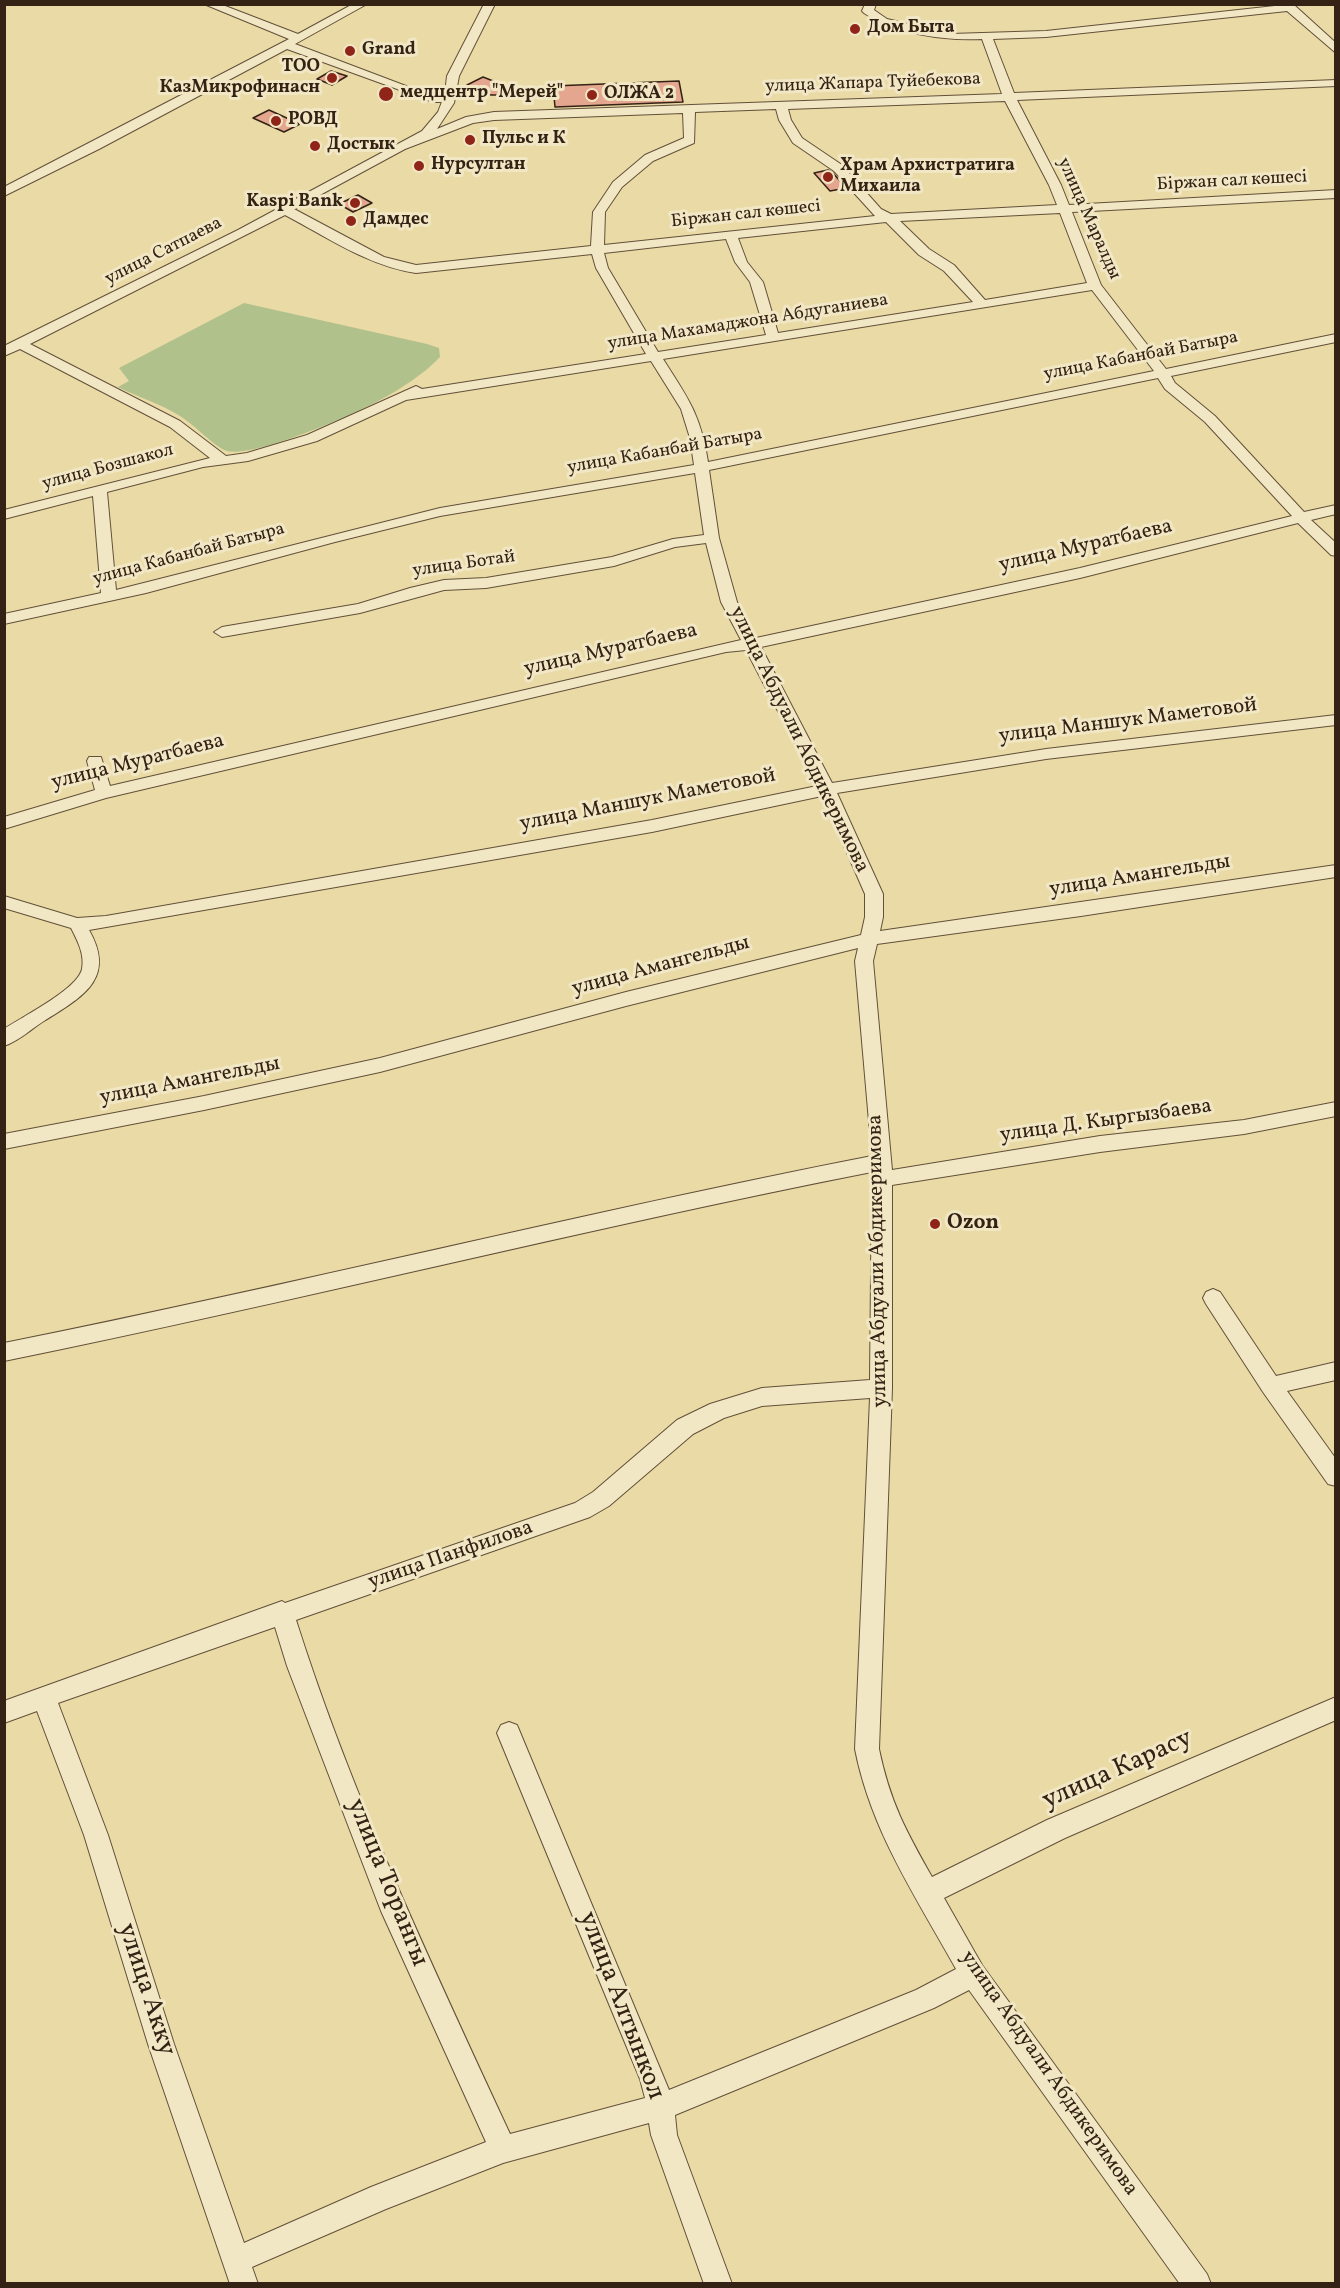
<!DOCTYPE html>
<meta charset="utf-8">
<style>
body{margin:0}
#map{position:relative;width:1340px;height:2288px;overflow:hidden;background:#eadaa6;font-family:Vollkorn,serif}
canvas{display:block}
.frame{position:absolute;inset:0;border:6px solid #342214;pointer-events:none}
</style>
<div id="map">
<canvas width="1340" height="2288"></canvas>
<div class="frame"></div>
</div>
<script>
const context = document.querySelector('canvas').getContext('2d');
context.lineJoin = 'round';
function paint(path, color) {
  context.fillStyle = color;
  context.fill(path, 'evenodd');
}
function strokePath(path, color, width, dash) {
  context.strokeStyle = color;
  context.lineWidth = width;
  context.lineCap = dash ? 'butt' : 'round';
  context.setLineDash(dash || []);
  context.stroke(path);
}
function drawText(font, color, halo, rows, align = 'center') {
  context.font = font + ' Vollkorn,serif';
  context.lineWidth = 6;
  context.setLineDash([]);
  context.textBaseline = 'middle';
  context.strokeStyle = halo;
  context.fillStyle = color;
  for (const [text, x, y, turn = 0] of rows) {
    context.save();
    context.translate(x, y);
    context.rotate((+turn || 0) * Math.PI / 180);
    context.textAlign = isNaN(turn) ? turn : align;
    if (halo) context.strokeText(text, 0, 0);
    context.fillText(text, 0, 0);
    context.restore();
  }
}
paint(new Path2D(`
 M244 303 427 344 439 348 440 357C424 374 402 388 382 399 355 414 255 458 227 451 216 448 192 423 180 416 161 404 138 397 118 387L129 381 119 368Z`), '#b1c18c');
const building = new Path2D(`
 M331 71 347 76 332 85 317 79Z
 M483 77 511 88 498 95H491L467 85Z
 M679 81 683 102 555 107 553 86Z
 M269 110 300 124 284 132 253 118Z
 M828 170 833 173 846 188 830 191 814 173Z
 M358 195 372 203 353 212 339 204Z`);
paint(building, '#e4a68f');
strokePath(building, '#342214', 1.5);
const minor = new Path2D(`
 M204 4H220L298 34 353 4H367L295 44 443 100 441 102H433L287 49 99 149 4 196V187L289 39Z
 M484 4H495L459 76 454 103 437 129 466 117 494 112 1002 94 982 39C945 41 895 34 864 13L862 11 865 4H876L874 10 887 19 951 34 1046 31 1293 4 1336 43V53L1287 11 1046 37 993 39 1014 93 1336 80V86L1017 100 1061 185 1069 205 1336 190V198L1072 212 1101 285 1166 369 1336 334V342L1171 376 1175 383 1215 416 1304 512 1336 505V514L1311 520 1336 543V556L1331 555 1298 523 1080 578 761 647 832 783 1046 749 1336 715V725L1046 759 837 793 883 894V917L880 931 1336 865V877L1081 916 877 944 873 961 892 1170 1100 1136 1244 1120 1336 1102V1116L1244 1134 1100 1152 892 1185V1388L879 1749C890 1802 906 1831 932 1877L1047 1820 1336 1697V1720L1065 1838 944 1898 982 1965 1207 2274 1211 2284H1180L969 1990 934 2008 675 2115 677 2135 732 2284H704L651 2135 649 2123 503 2163 386 2209 252 2267 258 2284H230L148 2044 84 1835 37 1711 4 1723V1701L282 1601 285 1603 575 1503 593 1492 677 1420 710 1404 762 1388 870 1380 872 1172C582 1229 295 1302 4 1361V1343C294 1285 581 1213 872 1156L855 961 858 948 626 1006 380 1072 204 1110 4 1149V1134L204 1096 380 1058 626 992 861 935 865 917V894L822 796 652 832 89 930C117 979 82 997 44 1021 31 1029 19 1041 4 1046V1029C22 1017 78 989 82 969 85 954 77 940 71 928L4 908V896L77 918 106 916 652 820 817 786 746 650 726 652 106 798 4 829V817L95 790 87 761 89 757H101L110 786 741 640 721 602 706 543 675 547 614 566 486 588 444 590 360 613 222 637 214 632 222 627 358 604 410 588 444 580 486 578 612 557 673 539 704 535 695 473 440 516 335 542 146 593 4 624V614L101 593 93 496 4 519V510L210 458 170 427 20 349 4 356V346L238 230 422 131 438 112 445 94 447 76ZM1005 101 1049 185 1057 205 891 214 881 209 842 165 802 138 791 120 788 109ZM776 109 779 120 793 143 834 171 875 216 604 245 605 212 622 187 653 161 694 143 695 112ZM683 113 684 138 645 155 613 182 593 212 591 246 416 265 384 257 294 209 405 149 473 123 494 120ZM1060 213 1087 283 985 300 954 265 929 249 900 221ZM285 215C327 237 368 266 416 273L592 254 596 268 646 354 422 389 416 386 307 435 247 453 226 456 180 421 30 344ZM886 222 919 255 944 271 973 302 778 333 763 282 747 262 738 238ZM726 239 735 262 750 282 766 335 658 352 608 268 604 253ZM1092 290 1154 371 708 462C701 415 688 398 663 359ZM651 361 681 409 690 438 694 465 440 508 116 590 107 492 203 467 248 461 317 441 406 400ZM1158 378 1165 389 1205 422 1292 516 1080 568 756 638 737 602 719 538 709 470ZM870 1398 855 1749C871 1831 916 1897 956 1969L916 1990 669 2090 517 1725 509 1722 501 1725 497 1733 640 2079 645 2098 510 2134C432 1965 352 1797 296 1620L590 1517 609 1506 693 1434 724 1418 762 1406ZM275 1627 287 1666 381 1911 486 2142 371 2187 244 2243 174 2044 108 1835 58 1703Z
 M1213 1289 1220 1292 1276 1376 1336 1362V1380L1287 1391 1336 1459V1486L1328 1484 1263 1392 1206 1304 1203 1298 1206 1292Z`);
strokePath(minor, '#625038', 2);
paint(minor, '#f1e7c5');
for (const [x, y, r, color] of [
 [855,29,6,"#8f2418"],
 [350,51,6,"#8f2418"],
 [332,78,6,"#8f2418"],
 [386,94,8,"#8f2418"],
 [592,95,6,"#8f2418"],
 [276,121,6,"#8f2418"],
 [470,140,6,"#8f2418"],
 [315,146,6,"#8f2418"],
 [419,166,6,"#8f2418"],
 [828,177,6,"#8f2418"],
 [355,203,6,"#8f2418"],
 [351,221,6,"#8f2418"],
 [935,1224,6,"#8f2418"]
]) {
  const dot = new Path2D();
  dot.arc(x, y, r, 0, 2 * Math.PI);
  context.fillStyle = color;
  context.fill(dot);
  strokePath(dot, '#f1e7c5', 2);
}
drawText('bold 18px', '#342214', '#f1e7c5', [
 ["Дом Быта",867,29],
 ["Grand",362,51],
 ["ТОО",320,68,"right"],
 ["КазМикрофинасн",320,89,"right"],
 ["медцентр \"Мерей\"",400,94],
 ["ОЛЖА 2",604,95],
 ["РОВД",288,121],
 ["Пульс и К",482,140],
 ["Достык",327,146],
 ["Нурсултан",431,166],
 ["Храм Архистратига",840,167],
 ["Михаила",840,188],
 ["Kaspi Bank",343,203,"right"],
 ["Дамдес",363,221]
], 'left');
drawText('18px', '#342214', '#f1e7c5', [
 ["улица Жапара Туйебекова",873,84,-2],
 ["Біржан сал көшесі",1232,182,-3],
 ["Біржан сал көшесі",746,215,-6],
 ["улица Маралды",1088,219,66],
 ["улица Сатпаева",164,252,-27],
 ["улица Махамаджона Абдуганиева",748,323,-9],
 ["улица Кабанбай Батыра",1141,357,-11],
 ["улица Кабанбай Батыра",665,452,-10],
 ["улица Бозшакол",108,468,-15],
 ["улица Кабанбай Батыра",189,555,-15],
 ["улица Ботай",464,565,-8]
]);
drawText('21px', '#342214', '#f1e7c5', [
 ["улица Муратбаева",1086,547,-13],
 ["улица Муратбаева",611,651,-13],
 ["улица Маншук Маметовой",1128,722,-7],
 ["улица Абдуали Абдикеримова",798,740,64],
 ["улица Муратбаева",138,763,-14],
 ["улица Маншук Маметовой",648,801,-11],
 ["улица Амангельды",1140,877,-9],
 ["улица Амангельды",661,967,-15],
 ["улица Амангельды",190,1082,-11],
 ["улица Д. Кыргызбаева",1106,1122,-8],
 ["улица Абдуали Абдикеримова",879,1261,-91],
 ["улица Панфилова",451,1556,-19],
 ["улица Абдуали Абдикеримова",1048,2074,55]
]);
drawText('bold 21px', '#342214', '#f1e7c5', [
 ["Ozon",947,1224]
], 'left');
drawText('26px', '#342214', '#f1e7c5', [
 ["улица Карасу",1118,1771,-24],
 ["улица Торангы",386,1883,68],
 ["улица Акку",145,1990,72],
 ["улица Алтынкол",620,2006,69]
]);
</script>
